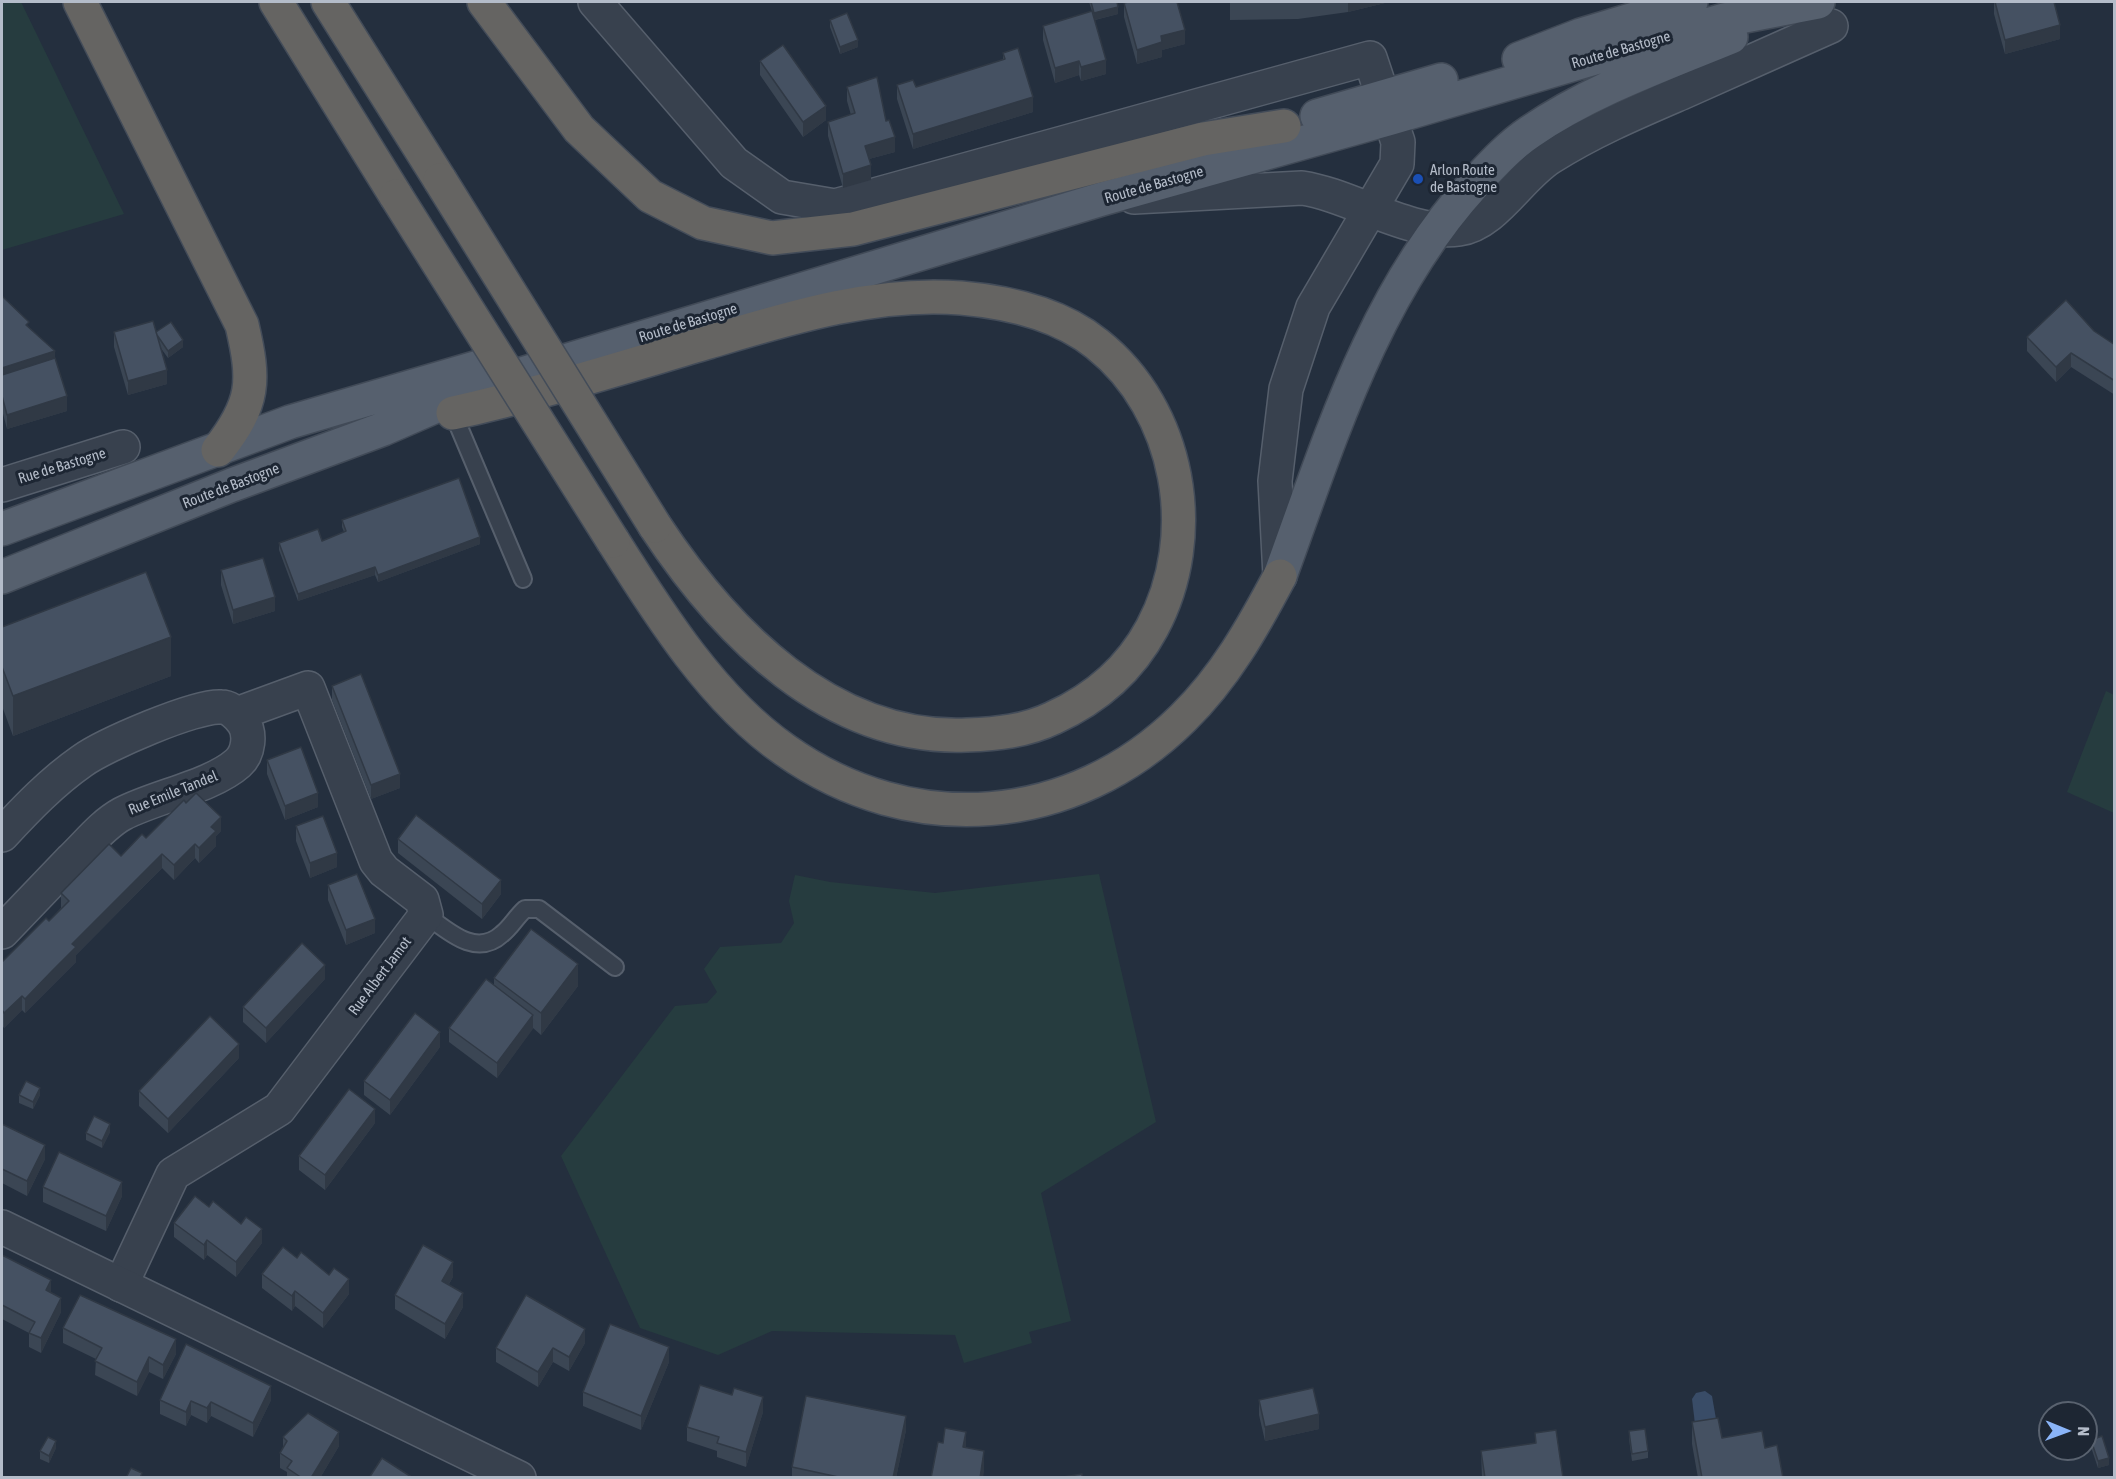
<!DOCTYPE html>
<style>
body{margin:0}
#map{position:relative;width:2116px;height:1479px;overflow:hidden;background:#242f3e;font-family:"Asap Condensed",sans-serif}
canvas{display:block}
.frame{position:absolute;inset:0;border:3px solid #b4bcc9;pointer-events:none}
.north{position:absolute;left:2038px;top:1401px;width:60px;height:60px;box-sizing:border-box;background:#1d2633;border:2px solid #59626f;border-radius:50%;rotate:91deg;font-size:16px;font-weight:700;line-height:24px;text-align:center;color:#b4bcc9}
.north::after{content:'';display:block;margin:auto;width:21px;height:27px;background:#8ab4f8;clip-path:polygon(50% 0,100% 100%,50% 72%,0 100%)}
</style>
<div id="map">
<canvas width="2116" height="1479"></canvas>
<div class="frame"></div>
<div class="north">N</div>
</div>
<script>
const context = document.querySelector('canvas').getContext('2d');
context.lineJoin = 'round';
function paint(path, color) {
  context.fillStyle = color;
  context.fill(path, 'evenodd');
}
function strokePath(path, color, width, dash) {
  context.strokeStyle = color;
  context.lineWidth = width;
  context.lineCap = dash ? 'butt' : 'round';
  context.setLineDash(dash || []);
  context.stroke(path);
}
function drawText(font, color, halo, rows, align = 'center') {
  context.font = font + ' "Asap Condensed",sans-serif';
  context.lineWidth = 6;
  context.setLineDash([]);
  context.textBaseline = 'middle';
  context.strokeStyle = halo;
  context.fillStyle = color;
  for (const [text, x, y, turn = 0] of rows) {
    context.save();
    context.translate(x, y);
    context.rotate((+turn || 0) * Math.PI / 180);
    context.textAlign = isNaN(turn) ? turn : align;
    if (halo) context.strokeText(text, 0, 0);
    context.fillText(text, 0, 0);
    context.restore();
  }
}
paint(new Path2D(`
 M2 2H21L124 214 2 250Z
 M2106 691 2114 695V813L2067 792Z
 M1099 874 1156 1122 1041 1193 1071 1321 1029 1332 1032 1343 964 1363 955 1335 772 1331 718 1355 640 1328 561 1156 675 1006 707 1003 717 992 704 969 720 947 781 943 794 923 789 901 795 875 830 882 935 893Z`), '#263c3f');
paint(new Path2D(`
 M1705 1391 1712 1396 1716 1419 1695 1424 1692 1399 1696 1393Z`), '#394c67');
const service = new Path2D(`
 M453 413 523 579
 M426 915C448 931 476 958 502 934 511 927 516 917 525 909H539L615 967`);
const minor = new Path2D(`
 M595 2 734 163 782 197 835 206 1370 58 1398 142 1397 164 1313 307 1286 389 1275 481 1280 576
 M1134 197 1302 188C1350 195 1411 236 1459 229 1495 224 1520 176 1551 157 1592 131 1637 112 1681 93 1731 71 1781 48 1831 26
 M2 485 123 447
 M2 835C27 808 52 782 82 761 104 745 196 705 221 707 230 707 238 715 243 722 251 733 249 753 238 763 211 787 156 796 122 814 102 825 87 845 71 860 48 884 25 908 2 932
 M121 1285 173 1174 279 1109 426 915 422 900 384 871 376 861 308 688 237 714`);
const tertiary = new Path2D(`
 M2 1227 519 1478`);
const primary = new Path2D(`
 M1519 59 1581 35 1691 2
 M1317 116 1441 80
 M2 529 290 422 492 363
 M1280 576C1330 439 1374 293 1474 184 1491 166 1509 146 1530 132 1591 90 1663 65 1731 37
 M2 577 232 485 383 429 482 386 1102 199 1391 118 1724 20 1818 2`);
const trunk = new Path2D(`
 M80 2 242 325C255 381 255 403 218 450
 M276 2 396 196
 M328 2 440 180
 M484 2 579 129 650 196 703 223 772 238 853 229 1203 139 1284 126
 M453 413C539 394 624 367 709 342 789 318 876 291 961 298 1007 302 1060 314 1097 344 1180 410 1202 535 1152 628 1130 669 1095 699 1053 718 1026 731 997 734 967 735 830 741 725 632 655 526
 M613 541C659 614 713 700 785 750 912 840 1073 827 1183 718 1225 677 1253 627 1280 576`);
strokePath(service, '#565f6c', 20);
strokePath(minor, '#565f6c', 36);
strokePath(tertiary, '#565f6c', 36);
strokePath(primary, '#414a57', 36);
strokePath(trunk, '#434c59', 36);
strokePath(service, '#38414e', 16);
strokePath(minor, '#38414e', 33);
strokePath(tertiary, '#38414e', 33);
strokePath(primary, '#56606e', 33);
strokePath(trunk, '#656462', 33);
const trunkBridge = new Path2D(`
 M440 180 655 526
 M396 196 613 541`);
strokePath(trunkBridge, '#434c59', 36, []);
strokePath(trunkBridge, '#656462', 33);
paint(new Path2D(`
 M1089 2H1117L1118 14 1095 20 1106 74 1081 81 1079 75 1055 83 1043 40V26L1092 11Z
 M1230 2H1389L1348 12 1298 19 1230 20Z
 M1994 2 2060 39 2005 54 1994 14Z
 M1124 3 1185 44 1162 50V57L1137 64 1124 17Z
 M830 20 858 47 840 54 830 27Z
 M1003 53 1033 112 913 149 897 99V85L916 87 1003 60Z
 M760 61 826 120 803 137 760 75Z
 M847 87 886 121 895 152 869 159 871 180 843 188 828 136V122L851 115 847 101Z
 M2 296 55 358 67 411 7 429 2 410Z
 M2094 331 2115 345V395L2071 367 2056 382 2027 351V337Z
 M114 332H156L183 347 168 358 160 347 167 384 128 395 114 347Z
 M342 520 480 544 378 582 375 575 298 601 279 550V543L322 541 344 532 342 527Z
 M221 570 275 611 233 624 221 585Z
 M2 627 171 676 13 736 2 706Z
 M332 686 400 788 371 799 332 700Z
 M267 760 318 807 285 820 267 774Z
 M296 826 337 867 310 878 296 841Z
 M221 831 216 836V846L199 863 195 858 174 880 162 868 76 955V962L25 1013 22 1010 4 1028 2 1025V962L49 921 61 908V893L121 856 146 838Z
 M398 839 501 894 482 919 398 853Z
 M328 885 375 933 346 945 328 900Z
 M494 978 578 986 541 1035 533 1028 497 1078 449 1042V1028L494 985Z
 M325 979 266 1043 243 1022V1007Z
 M440 1047 390 1115 364 1095V1081Z
 M239 1058 168 1133 139 1106V1091Z
 M19 1095H40L33 1109 19 1103Z
 M375 1123 325 1190 299 1170V1156Z
 M2 1124 45 1159 27 1196 2 1183Z
 M110 1132 102 1148 86 1140V1133Z
 M43 1187 122 1196 106 1231 43 1202Z
 M209 1207 262 1243 236 1277 207 1255 204 1260 174 1237V1223Z
 M2 1255 51 1293 61 1312 41 1353 29 1347V1333L2 1319Z
 M297 1258 349 1294 323 1328 295 1306 292 1311 262 1288V1274Z
 M453 1277 449 1284 463 1307 445 1339 395 1309V1295Z
 M63 1328 176 1354 163 1379 149 1372 137 1396 95 1375 96 1359 63 1343Z
 M585 1343 569 1371 553 1362 538 1387 496 1362V1348Z
 M669 1362 641 1430 583 1406V1392Z
 M732 1395 763 1412 746 1467 717 1457V1451L687 1441V1427Z
 M160 1400H271L253 1437 211 1416 207 1423 191 1415 186 1426 160 1414Z
 M1259 1400 1319 1429 1265 1441 1259 1415Z
 M1692 1422 1722 1438 1765 1448 1783 1478H1698L1692 1444Z
 M906 1430 896 1478H792V1467Z
 M1629 1431 1648 1451V1458L1632 1461 1629 1439Z
 M1535 1433 1563 1478H1482L1481 1451 1535 1444Z
 M283 1437 339 1446 320 1478H287V1472L280 1468V1453L283 1449Z
 M2091 1440 2109 1465 2098 1468 2091 1447Z
 M56 1448 49 1463 40 1459V1451Z`), '#3b4654');
paint(new Path2D(`
 M1348 2H1389L1348 12Z
 M1118 7V14L1094 20V13Z
 M2060 25V39L2005 54V40Z
 M1185 30V44L1162 50V57L1137 64V50L1161 36Z
 M858 40V47L840 54V47Z
 M1106 60V74L1081 81V67Z
 M1079 61V75L1055 83V68Z
 M1033 97V112L913 149V134Z
 M826 106V120L803 137V122Z
 M895 137V152L865 160V146Z
 M871 165V180L843 188V174Z
 M183 340V347L168 358V351Z
 M55 351V373L2 389V368Z
 M2071 353V367L2056 382V367Z
 M167 370V384L128 395V381Z
 M67 396V411L7 429V415Z
 M480 537V544L378 582V575Z
 M375 567V575L298 601V594Z
 M275 597V611L233 624V610Z
 M171 637V676L13 736V696Z
 M400 774V788L371 799V785Z
 M318 793V807L285 820V806Z
 M221 817V831L216 836V846L199 863V848L211 827Z
 M195 844V858L174 880V865Z
 M337 853V867L310 878V863Z
 M162 854V868L76 955V962L25 1013V999L72 944Z
 M501 880V894L482 919V904Z
 M375 919V933L346 945V930Z
 M578 964V986L541 1035V1013Z
 M325 965V979L266 1043V1028Z
 M22 996V1010L4 1028V1013Z
 M533 1015V1029L497 1078V1063Z
 M440 1032V1047L390 1115V1100Z
 M239 1044V1058L168 1133V1119Z
 M40 1088V1095L33 1109V1102Z
 M375 1109V1123L325 1190V1175Z
 M110 1124V1132L102 1148V1141Z
 M45 1145V1159L27 1196V1181Z
 M122 1182V1196L106 1231V1216Z
 M262 1229V1243L236 1277V1262Z
 M207 1240V1255L204 1260V1245Z
 M453 1262V1277L442 1295V1281Z
 M349 1279V1294L323 1328V1313Z
 M51 1280V1294L46 1290Z
 M295 1291V1306L292 1311V1296Z
 M463 1293V1307L445 1339V1324Z
 M61 1298V1312L41 1353V1338Z
 M585 1329V1343L569 1371V1357Z
 M176 1339V1354L163 1379V1365Z
 M669 1347V1362L641 1430V1416Z
 M553 1348V1362L538 1387V1372Z
 M149 1357V1372L137 1396V1382Z
 M271 1386V1400L253 1437V1423Z
 M763 1397V1412L746 1467V1452Z
 M191 1401V1415L186 1426V1412Z
 M211 1402V1416L207 1423V1408Z
 M1319 1414V1429L1265 1441V1427Z
 M906 1416V1430L896 1478H893Z
 M339 1432V1446L320 1478H311Z
 M966 1432V1454L963 1447Z
 M56 1441V1448L49 1463V1456Z
 M984 1451V1472L983 1478H980Z
 M2109 1458V1465L2098 1468V1461Z`), '#303945');
const building = new Path2D(`
 M1091 2H1117L1118 7 1094 13Z
 M1128 2H1177L1185 30 1161 36 1162 42 1137 50 1124 3Z
 M1995 2H2054L2060 25 2005 40Z
 M1092 11 1106 60 1081 67 1079 61 1055 68 1043 26Z
 M847 13 858 40 840 47 830 20Z
 M783 45 826 106 803 122 760 61Z
 M1018 48 1033 97 913 134 897 85 913 80 916 87 1005 59 1003 53Z
 M877 77 886 121 889 120 895 137 865 146 871 165 843 174 828 122 855 113 847 87Z
 M2 296 29 322 26 325 55 351 2 368Z
 M2066 300 2094 331 2115 345V381L2071 353 2056 367 2027 337Z
 M153 321 167 370 128 381 114 332Z
 M171 322 183 340 168 351 157 335 156 332Z
 M55 358 67 396 7 415 2 396V375Z
 M459 478 480 537 378 575 375 567 298 594 279 543 318 529 322 541 346 531 342 520Z
 M263 558 275 597 233 610 221 570Z
 M146 572 171 637 13 696 2 667V627Z
 M361 674 400 774 371 785 332 686Z
 M301 747 318 793 285 806 267 760Z
 M196 793 221 817 211 827 216 831 199 848 195 844 174 865 162 854 72 944 76 947 52 971 25 999 22 996 4 1013 2 1010V962L46 918 49 921 69 901 61 893 109 844 121 856 142 834 146 838 184 800 186 803Z
 M416 815 501 880 482 904 398 839Z
 M323 816 337 853 310 863 296 826Z
 M357 874 375 919 346 930 328 885Z
 M531 929 578 964 541 1013 494 978Z
 M302 943 325 965 266 1028 243 1007Z
 M486 979 533 1015 497 1063 449 1028Z
 M415 1013 440 1032 390 1100 364 1081Z
 M210 1016 239 1044 168 1119 139 1091Z
 M26 1081 40 1088 33 1102 19 1095Z
 M349 1089 375 1109 325 1175 299 1156Z
 M94 1116 110 1124 102 1141 86 1133Z
 M2 1124 45 1145 27 1181 2 1169Z
 M59 1152 122 1182 106 1216 43 1187Z
 M195 1196 209 1207 213 1201 241 1224 246 1217 262 1229 236 1262 207 1240 204 1245 174 1223Z
 M423 1245 453 1262 442 1281 463 1293 445 1324 395 1295Z
 M283 1247 297 1258 301 1252 329 1275 334 1268 349 1279 323 1313 295 1291 292 1296 262 1274Z
 M2 1255 51 1280 46 1290 61 1298 41 1338 29 1333 35 1322 2 1305Z
 M80 1295 176 1339 163 1365 149 1357 137 1382 95 1361 102 1348 63 1328Z
 M526 1295 585 1329 569 1357 553 1348 538 1372 496 1348Z
 M610 1324 669 1347 641 1416 583 1392Z
 M186 1344 271 1386 253 1423 211 1402 207 1408 191 1401 186 1412 160 1400Z
 M700 1385 732 1395 734 1388 763 1397 746 1452 717 1443 719 1437 687 1427Z
 M1313 1388 1319 1414 1265 1427 1259 1400Z
 M806 1396 906 1416 893 1478H843L792 1467Z
 M308 1413 339 1432 311 1478H302L287 1468 292 1461 280 1453 287 1441 283 1437Z
 M1718 1418 1722 1438 1762 1431 1765 1448 1777 1445 1783 1478H1702L1692 1422Z
 M945 1428 966 1432 963 1447 984 1451 980 1478H931L938 1442 943 1443Z
 M1645 1429 1648 1451 1632 1454 1629 1431Z
 M1556 1430 1563 1478H1485L1481 1451 1536 1443 1535 1433Z
 M2102 1436 2109 1458 2098 1461 2091 1440Z
 M48 1437 56 1441 49 1456 40 1451Z
 M382 1458 413 1478H369Z
 M131 1468 142 1473 140 1478H126Z
 M1082 1474V1478H1063V1477Z`);
paint(building, '#455162');
strokePath(building, '#303945', 1.5);
for (const [x, y, r, color] of [
 [1418,179,6,"#1a4fb4"]
]) {
  const dot = new Path2D();
  dot.arc(x, y, r, 0, 2 * Math.PI);
  context.fillStyle = color;
  context.fill(dot);
  strokePath(dot, '#1d2633', 2);
}
drawText('15px', '#b4bcc9', '#1d2633', [
 ["Route de Bastogne",1621,50,-16],
 ["Route de Bastogne",1154,185,-16],
 ["Route de Bastogne",688,323,-17],
 ["Rue de Bastogne",62,466,-17],
 ["Route de Bastogne",231,486,-21],
 ["Rue Emile Tandel",173,793,-22],
 ["Rue Albert Jamot",380,976,-53]
]);
drawText('15px', '#b4bcc9', '#1d2633', [
 ["Arlon Route",1430,170],
 ["de Bastogne",1430,187]
], 'left');
</script>
